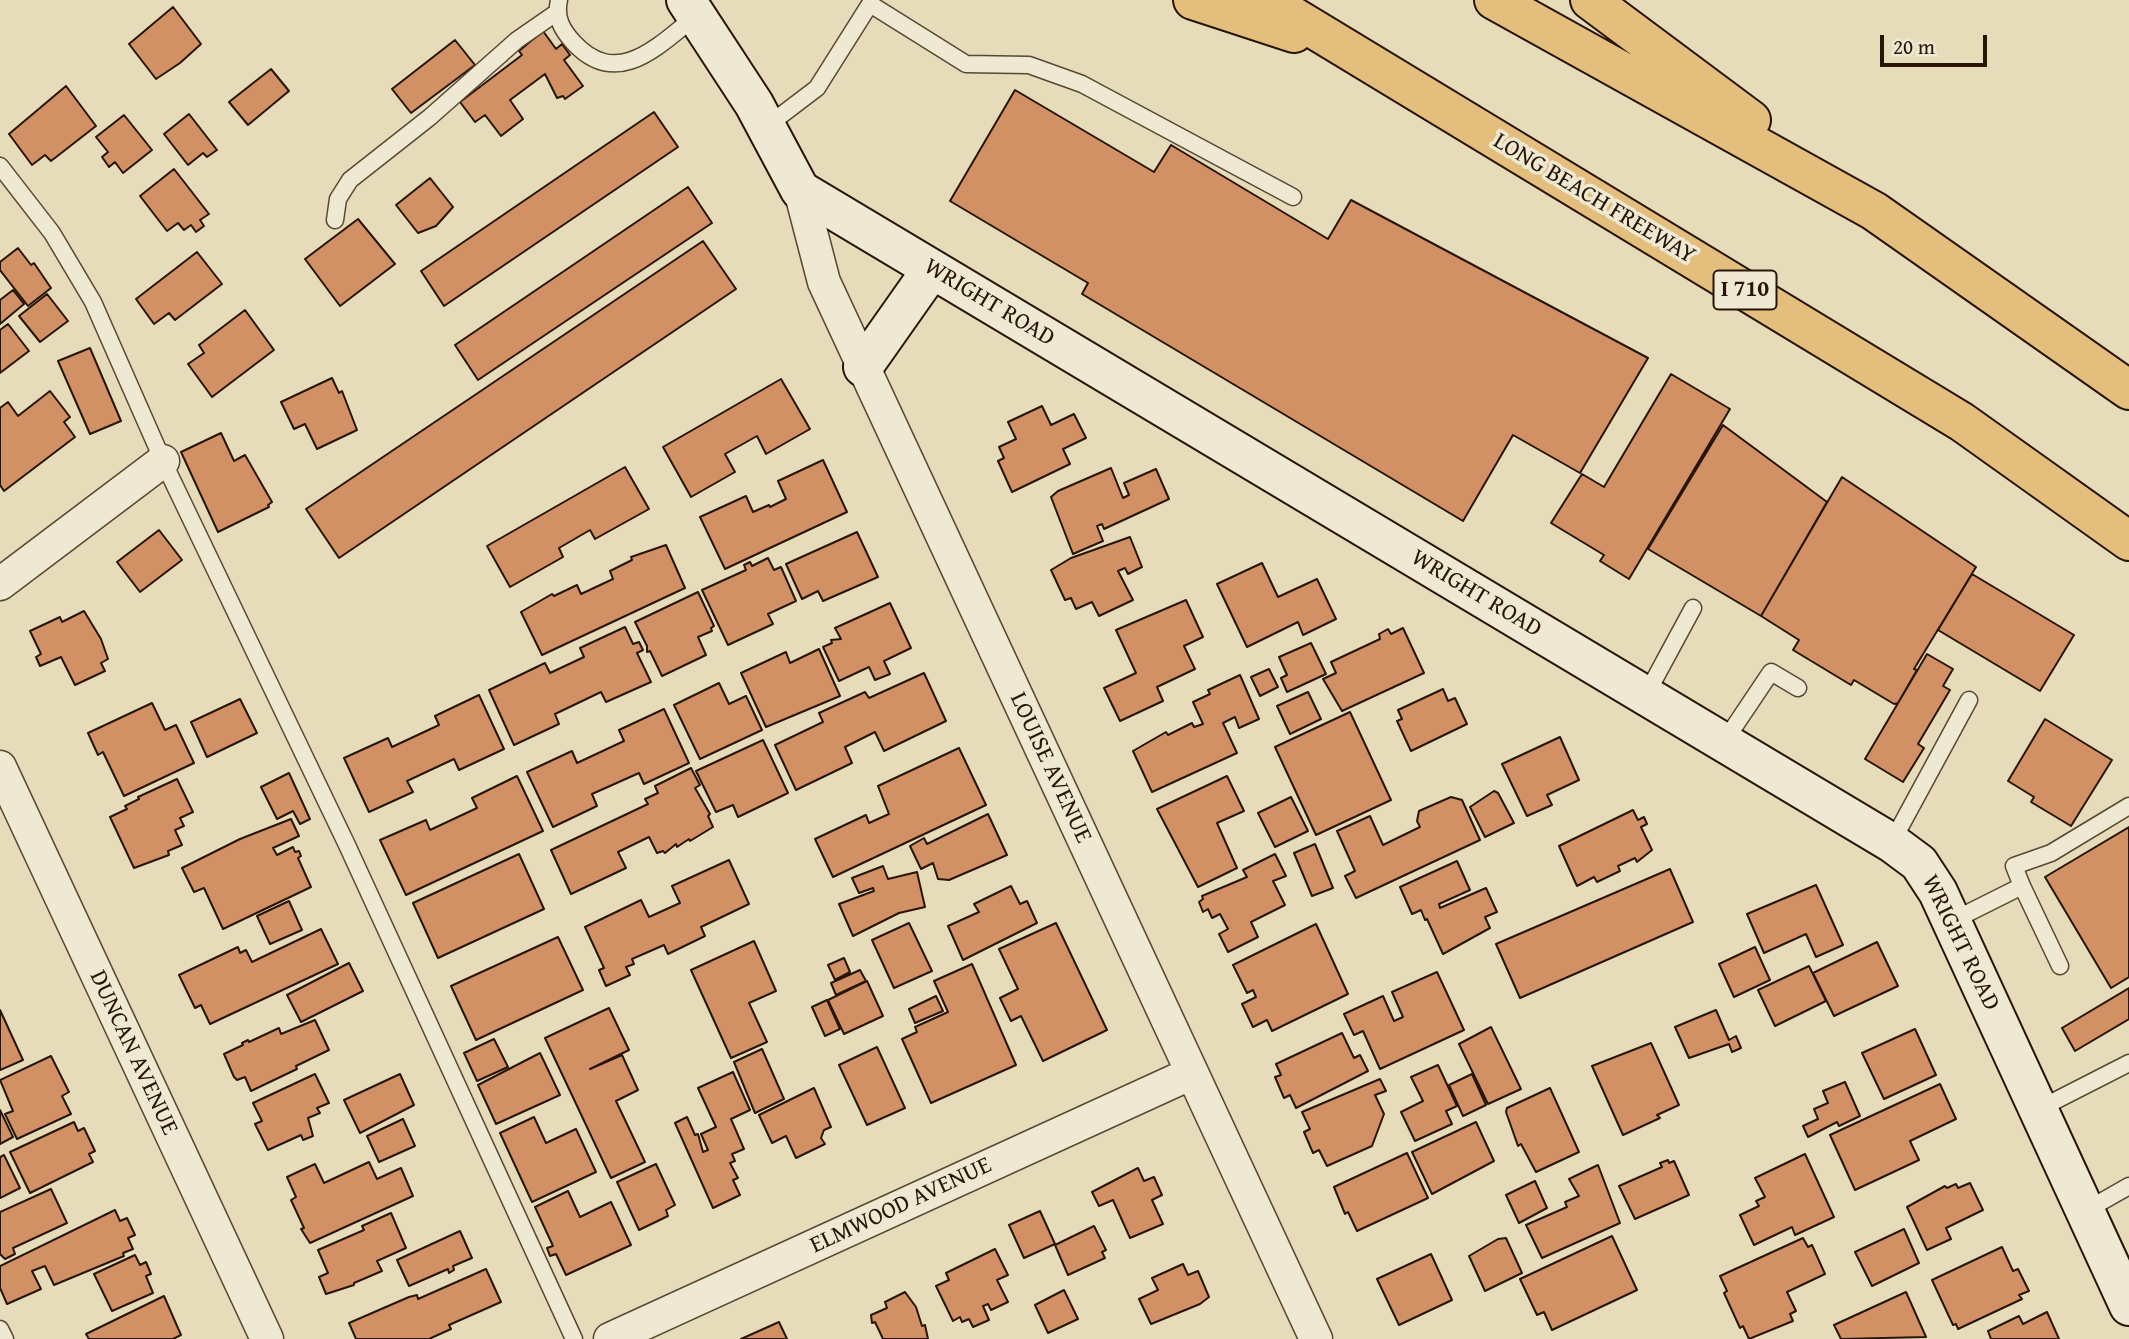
<!DOCTYPE html>
<style>
body{margin:0}
#map{position:relative;width:2129px;height:1339px;overflow:hidden;background:#e6dcb9;font-family:"Gentium Book Plus",serif}
canvas{display:block}
.scale{position:absolute;left:1880px;top:35px;width:107px;height:32px;box-sizing:border-box;border:4px solid #281506;border-top:0;padding-left:9px;font-size:21px;line-height:24px;white-space:nowrap;color:#281506;-webkit-text-stroke:5px #efe8d2;paint-order:stroke}
</style>
<div id="map">
<canvas width="2129" height="1339"></canvas>
<div class="scale">20 m</div>
</div>
<script>
const context = document.querySelector('canvas').getContext('2d');
context.lineJoin = 'round';
function paint(path, color) {
  context.fillStyle = color;
  context.fill(path, 'evenodd');
}
function strokePath(path, color, width, dash) {
  context.strokeStyle = color;
  context.lineWidth = width;
  context.lineCap = dash ? 'butt' : 'round';
  context.setLineDash(dash || []);
  context.stroke(path);
}
function drawText(font, color, halo, rows, align = 'center') {
  context.font = font + ' "Gentium Book Plus",serif';
  context.lineWidth = 7;
  context.setLineDash([]);
  context.textBaseline = 'middle';
  context.strokeStyle = halo;
  context.fillStyle = color;
  for (const [text, x, y, turn = 0] of rows) {
    context.save();
    context.translate(x, y);
    context.rotate((+turn || 0) * Math.PI / 180);
    context.textAlign = isNaN(turn) ? turn : align;
    if (halo) context.strokeText(text, 0, 0);
    context.fillText(text, 0, 0);
    context.restore();
  }
}
const building = new Path2D(`
 M173 7 201 44 180 63 156 79 129 44Z
 M543 31 556 49 562 44 570 55 564 60 583 86 565 99 563 96 557 98 545 74 510 100 523 119 501 136 485 115 475 122 460 102 522 55 519 51Z
 M455 40 475 65 411 113 392 89Z
 M271 69 289 91 248 125 229 102Z
 M66 86 96 126 51 161 45 155 32 165 9 134Z
 M1015 90 1154 172 1171 145 1328 239 1351 200 1648 358 1580 473 1513 435 1463 521 1082 294 1088 283 950 201Z
 M654 112 678 147 444 306 421 271Z
 M189 114 217 150 207 157 203 153 188 165 164 134Z
 M124 115 152 150 123 173 115 162 109 167 102 157 108 152 96 137Z
 M174 169 209 214 200 220 204 226 196 232 191 225 184 230 178 223 167 231 140 196Z
 M430 178 453 207 436 226 418 233 396 205Z
 M688 187 712 223 478 380 455 345Z
 M358 219 395 264 340 306 305 259Z
 M703 241 736 289 339 558 306 509Z
 M18 248 31 265 34 263 51 288 28 306 0 270V262Z
 M197 252 222 284 175 320 169 313 154 324 136 299Z
 M13 290 24 304 0 324V300Z
 M47 294 68 321 40 342 19 316Z
 M245 310 274 350 212 397 188 364 204 353 199 345Z
 M8 324 29 351 0 373V330Z
 M90 348 121 421 90 434 58 361Z
 M1671 374 1730 409 1629 579 1600 561 1604 555 1551 523 1582 474 1604 487Z
 M332 378 339 393 342 391 357 430 317 449 305 424 294 429 281 402Z
 M781 379 810 429 766 454 757 436 725 454 735 472 691 497 663 447Z
 M50 391 70 417 64 422 75 437 4 491 0 485V408L8 402 18 416Z
 M1042 406 1051 425 1074 414 1086 438 1063 449 1070 464 1012 492 998 461 1004 458 999 447 1016 439 1008 422Z
 M1723 425 1827 502 1761 616 1648 549Z
 M221 433 234 461 245 455 272 502 268 505 269 507 218 532 181 452Z
 M823 460 847 512 725 569 700 517 746 496 753 512 769 505 770 507 786 499 778 481Z
 M625 467 649 509 595 539 590 530 559 548 563 557 510 587 487 546Z
 M1111 468 1123 498 1129 495 1124 483 1156 469 1169 499 1104 529 1102 524 1097 526 1103 541 1073 554 1051 497 1058 491Z
 M1842 477 1976 567 1914 669 1917 670 1898 703 1894 704 1854 680 1851 685 1793 650 1799 640 1761 616Z
 M159 530 182 560 140 592 117 562Z
 M857 532 878 577 823 601 818 591 802 599 786 564Z
 M1130 537 1142 567 1128 574 1125 568 1118 571 1133 600 1099 616 1092 602 1076 609 1071 598 1065 600 1051 570 1071 558Z
 M666 545 685 588 542 655 521 612 552 594 554 596 577 585 581 594 613 579 610 571 632 560 631 557Z
 M768 558 774 570 781 567 796 601 768 614 773 624 728 645 702 590 746 570 744 565 750 562 752 566Z
 M1262 563 1278 597 1317 579 1336 619 1303 635 1298 622 1247 647 1217 584Z
 M1972 574 2074 635 2040 691 1938 630Z
 M698 592 714 626 711 628 712 631 698 637 706 655 662 676 650 651 647 652V646L635 622Z
 M1186 600 1203 637 1184 646 1195 669 1157 687 1163 701 1120 721 1104 688 1136 673 1116 630Z
 M890 603 911 648 884 661 890 674 875 680 869 667 839 681 823 647 832 643 831 640 841 639 835 628Z
 M84 611 101 639 108 659 101 663 105 671 75 685 61 657 40 666 36 657 41 654 30 631 60 617 62 622Z
 M625 627 633 644 639 642 643 650 637 653 651 682 606 702 601 692 555 714 559 724 514 745 489 690 545 663 550 673 584 657 580 648Z
 M1403 628 1424 673 1342 711 1323 679 1336 673 1331 662 1380 639 1379 634 1388 629 1391 634Z
 M1311 643 1326 674 1287 692 1281 678 1287 675 1279 657Z
 M819 649 840 696 766 727 741 673 786 652 790 663Z
 M1927 654 1953 669 1943 686 1950 690 1918 744 1924 748 1903 782 1865 759Z
 M1269 669 1278 687 1260 696 1251 677Z
 M924 673 946 721 884 751 875 732 845 747 852 763 796 790 775 745 823 722 819 713 865 692 869 698Z
 M1240 675 1259 719 1239 728 1235 717 1223 723 1237 753 1152 792 1133 751 1166 732 1168 735 1192 723 1194 727 1203 724 1193 702 1210 694 1208 690Z
 M719 683 729 704 746 696 762 730 700 759 674 705Z
 M1443 689 1448 701 1455 698 1467 724 1411 751 1397 721 1402 719 1398 710Z
 M1308 692 1321 719 1290 734 1277 706Z
 M479 695 504 749 459 770 454 759 407 781 413 792 369 812 344 758 388 738 392 747 439 725 435 716Z
 M240 699 257 733 207 757 191 722Z
 M152 703 165 730 176 725 194 763 124 796 103 752 98 755 88 733Z
 M664 709 689 763 644 784 639 773 592 794 597 806 553 827 527 772 572 751 577 763 624 741 619 730Z
 M1350 712 1391 800 1316 835 1275 747Z
 M2045 719 2112 760 2071 826 2031 802 2034 797 2008 781Z
 M1560 737 1579 780 1547 795 1552 805 1527 816 1502 764Z
 M763 740 788 793 738 817 733 805 716 812 696 771Z
 M959 748 986 805 833 877 815 839 866 815 869 823 889 814 878 786Z
 M691 768 700 785 695 788 710 814 708 816 713 827 690 841 689 839 677 847 676 844 665 853 663 851 657 853 649 837 618 852 626 868 571 894 551 850 648 804 645 799 658 793 655 786Z
 M289 773 310 819 300 824 293 811 277 819 261 787Z
 M517 776 543 831 406 895 380 840 426 820 430 830 477 808 472 798Z
 M1227 776 1244 811 1217 823 1237 868 1198 887 1157 809Z
 M177 779 193 812 180 818 184 826 175 830 182 845 168 851 169 855 134 868 110 817 127 809 125 806 139 799 138 797Z
 M1494 791 1498 793 1514 823 1485 837 1470 807Z
 M1291 797 1308 831 1275 847 1258 813Z
 M1451 797 1462 800 1480 840 1356 898 1345 876 1355 871 1337 831 1370 816 1383 845 1420 827 1417 821 1419 811Z
 M1633 810 1638 820 1644 817 1647 824 1641 827 1652 850 1637 862 1635 858 1618 866 1620 871 1597 882 1594 877 1577 886 1559 846Z
 M988 814 1007 855 949 880 938 879 933 863 921 869 910 846 924 838 927 844Z
 M291 819 299 836 273 848 277 855 293 847 295 852 299 851 301 856 298 858 311 887 223 929 204 888 194 892 182 868 240 839Z
 M2129 827V977L2111 988 2045 877Z
 M1315 844 1333 888 1312 896 1294 853Z
 M519 854 544 909 438 958 413 903Z
 M1275 854 1286 876 1273 881 1285 905 1251 922 1258 937 1228 952 1219 934 1228 929 1220 914 1212 918 1208 909 1203 912 1199 902 1203 899 1202 896 1247 877 1243 870Z
 M729 860 749 904 701 927 705 936 668 954 664 945 632 959 634 964 626 967 630 975 606 986 599 970 604 968 585 927 641 900 649 917 680 903 672 886Z
 M1457 861 1470 890 1439 904 1440 908 1486 888 1497 912 1485 917 1490 928 1443 954 1427 919 1425 920 1421 910 1412 914 1400 887Z
 M883 866 888 879 917 872 925 907 899 913 853 936 839 904 874 891 873 888 859 893 852 878Z
 M1670 869 1693 922 1520 998 1496 944Z
 M1816 885 1843 945 1816 957 1806 934 1764 953 1747 914Z
 M1011 886 1020 904 1027 901 1037 923 963 960 948 926 979 912 974 904Z
 M289 901 302 930 270 944 257 916Z
 M909 923 932 971 894 988 872 940Z
 M1056 923 1107 1030 1043 1061 1021 1016 1011 1021 1000 998 1018 989 999 949Z
 M1316 924 1348 994 1272 1031 1267 1020 1253 1027 1242 1004 1256 997 1253 990 1247 993 1233 965Z
 M321 929 338 964 210 1024 201 1005 195 1008 179 975 238 947 240 953 246 950 252 962Z
 M558 937 583 990 476 1040 451 986Z
 M754 941 776 991 749 1003 767 1042 731 1058 691 970Z
 M1877 942 1898 986 1834 1016 1813 973Z
 M1755 947 1770 980 1734 997 1719 964Z
 M844 958 850 972 835 980 828 965Z
 M349 963 363 991 301 1022 287 995Z
 M972 964 1016 1065 931 1103 902 1039 917 1032 915 1027 948 1012 934 981Z
 M1809 966 1826 1001 1775 1026 1758 990Z
 M860 970 866 981 836 995 831 983Z
 M1437 972 1464 1030 1380 1069 1363 1031 1354 1035 1344 1014 1383 996 1394 1021 1403 1017 1392 992Z
 M867 981 883 1016 844 1034 828 1000Z
 M2129 988V1019L2075 1051 2062 1028Z
 M936 996 943 1011 915 1023 909 1009Z
 M827 1000 840 1029 825 1036 812 1007Z
 M609 1008 629 1050 590 1069 622 1055 638 1090 616 1101 645 1162 611 1178 545 1038Z
 M0 1010 23 1060 0 1070Z
 M1716 1010 1729 1040 1736 1036 1741 1048 1732 1052 1729 1044 1689 1058 1675 1027Z
 M315 1020 329 1050 296 1066 297 1069 251 1091 245 1077 237 1080 234 1077 224 1054 243 1045 242 1043 248 1040 249 1042 279 1028 281 1034Z
 M1491 1027 1521 1089 1488 1104 1459 1044Z
 M1915 1029 1936 1075 1884 1099 1862 1053Z
 M1342 1033 1354 1058 1360 1055 1368 1071 1296 1108 1290 1095 1284 1098 1275 1077 1281 1075 1276 1064Z
 M494 1039 508 1067 477 1081 464 1053Z
 M1651 1043 1679 1105 1657 1115 1660 1118 1623 1135 1592 1066Z
 M877 1047 905 1108 867 1125 839 1065Z
 M762 1049 784 1099 755 1113 734 1062Z
 M540 1053 560 1095 496 1124 478 1085Z
 M51 1056 69 1092 62 1096 71 1114 17 1139 5 1114 13 1111 0 1080Z
 M1438 1065 1457 1106 1446 1111 1452 1124 1415 1141 1401 1112 1423 1101 1411 1077Z
 M733 1072 750 1110 731 1119 744 1149 732 1154 735 1161 730 1163 738 1178 733 1180 740 1195 713 1208 675 1123 687 1117 695 1135 698 1134 703 1152 708 1150 701 1134 716 1127 698 1088Z
 M315 1074 329 1103 317 1108 320 1113 308 1118 313 1136 303 1140 301 1135 268 1150 255 1124 262 1121 253 1103Z
 M400 1074 414 1105 360 1133 344 1100Z
 M1472 1074 1486 1105 1463 1116 1449 1085Z
 M1380 1079 1386 1091 1375 1095 1384 1114 1372 1146 1327 1166 1319 1150 1313 1153 1304 1132 1310 1129 1302 1112Z
 M1845 1082 1860 1116 1839 1126 1837 1122 1808 1137 1803 1126 1818 1119 1814 1109 1828 1103 1823 1091Z
 M1940 1084 1956 1119 1910 1141 1919 1160 1855 1190 1830 1135Z
 M814 1088 831 1127 824 1130 821 1138 825 1144 796 1158 786 1136 772 1143 759 1115Z
 M1550 1088 1579 1152 1536 1172 1521 1144 1518 1146 1506 1112 1507 1108Z
 M0 1110 13 1137 0 1144Z
 M534 1117 546 1143 576 1129 596 1172 532 1202 500 1133Z
 M403 1119 415 1146 379 1162 367 1136Z
 M74 1122 78 1131 84 1128 95 1151 89 1154 93 1162 30 1193 10 1152Z
 M1476 1122 1494 1161 1432 1194 1412 1152Z
 M1407 1153 1428 1198 1357 1231 1348 1212 1345 1214 1334 1187Z
 M1805 1154 1834 1217 1795 1235 1792 1227 1754 1245 1740 1215 1759 1206 1756 1201 1765 1197 1755 1178Z
 M4 1155 20 1188 0 1198V1157Z
 M1668 1160 1669 1163 1674 1161 1689 1195 1635 1219 1619 1186 1662 1167 1660 1163Z
 M369 1162 377 1179 401 1168 413 1196 310 1243 301 1229 304 1228 291 1200 296 1197 287 1177 315 1164 324 1183Z
 M656 1164 675 1205 666 1210 668 1216 639 1230 617 1182Z
 M1598 1165 1620 1223 1542 1258 1526 1225 1567 1207 1565 1202 1579 1196 1569 1179Z
 M1138 1168 1144 1181 1154 1177 1162 1195 1152 1200 1163 1224 1130 1238 1113 1200 1099 1206 1092 1192Z
 M1535 1181 1547 1208 1519 1223 1506 1195Z
 M1970 1183 1983 1210 1946 1228 1951 1239 1927 1250 1907 1207 1945 1186 1947 1188 1956 1184 1958 1188Z
 M51 1189 67 1223 13 1248 15 1254 5 1259 0 1254V1212Z
 M568 1191 580 1217 611 1202 631 1245 566 1275 556 1254 550 1256 547 1248 553 1246 535 1207Z
 M115 1210 120 1221 127 1218 135 1235 128 1238 133 1249 123 1253 124 1256 54 1285 45 1266 32 1271 41 1289 7 1304 0 1288V1266Z
 M1040 1211 1055 1244 1024 1258 1009 1225Z
 M391 1213 406 1248 377 1261 382 1271 354 1283V1285L326 1294 319 1277 328 1273 318 1250 364 1230 362 1226Z
 M1094 1226 1106 1250 1102 1252 1105 1258 1068 1275 1055 1245Z
 M1904 1229 1919 1263 1872 1286 1855 1252Z
 M460 1231 472 1258 453 1266 454 1270 449 1273 448 1269 409 1286 397 1260Z
 M1612 1236 1637 1290 1552 1330 1544 1312 1537 1315 1520 1279Z
 M1506 1238 1522 1273 1485 1291 1469 1256 1498 1239Z
 M1803 1238 1808 1247 1812 1245 1825 1274 1787 1292 1796 1311 1790 1314 1793 1321 1749 1339 1743 1326 1740 1328 1724 1293 1727 1291 1720 1276Z
 M2002 1247 2013 1271 2018 1269 2029 1291 2019 1295 2022 1299 1958 1329 1956 1324 1953 1325 1932 1280Z
 M995 1249 1008 1275 997 1280 1008 1302 991 1310 988 1304 983 1306 989 1320 973 1327 969 1319 962 1322 960 1317 953 1321 936 1286 949 1280 946 1273Z
 M1431 1254 1452 1300 1399 1325 1377 1279Z
 M135 1255 140 1265 146 1262 151 1274 146 1276 153 1293 112 1311 94 1274Z
 M1183 1264 1188 1275 1198 1271 1209 1297 1200 1304 1151 1324 1139 1299 1158 1290 1152 1278Z
 M486 1269 501 1302 449 1325 451 1329 429 1339H356L349 1323 409 1297 417 1295 418 1299Z
 M1064 1290 1078 1319 1048 1333 1035 1305Z
 M905 1292 916 1307 922 1326 925 1325 928 1339H883L875 1322 872 1323 871 1315 887 1308 885 1302Z
 M1906 1292 1926 1337 1841 1339 1834 1325Z
 M164 1296 181 1335 173 1339H89L86 1334Z
 M2047 1312 2059 1339H1991L1988 1331 2019 1316 2023 1324Z
 M779 1322 787 1339H741Z`);
paint(building, '#d29165');
strokePath(building, '#281506', 2);
const lane = new Path2D(`
 M559 0C555 18 562 30 574 43 618 90 659 45 697 15
 M767 126 817 88 870 4 966 64 1029 65 1082 84 1293 197
 M0 166 52 233 93 302 163 461 347 845 574 1339
 M335 220 338 199 350 180 430 117 517 40 556 13
 M1646 695 1693 608
 M1724 742 1771 672 1798 688
 M1892 842 1969 700
 M2022 886 2014 866 2051 853 2129 806
 M1952 921 2022 886 2060 966
 M2039 1109 2129 1063
 M2085 1211 2129 1186
 M0 1329 5 1339`);
const street = new Path2D(`
 M800 190 824 282 1316 1339
 M0 584 163 461
 M0 767 267 1339
 M610 1339 1192 1073`);
const secondary = new Path2D(`
 M686 0 754 104 800 190 1892 843 1919 863 1938 892 2129 1306
 M863 367 932 269`);
const highway = new Path2D(`
 M1193 0 1294 33
 M1266 0 1962 422 2129 541
 M1494 0 1874 211 2129 390
 M1590 0 1751 120`);
strokePath(lane, '#584733', 19);
strokePath(street, '#584733', 35);
strokePath(secondary, '#281506', 42);
strokePath(highway, '#281506', 42);
strokePath(lane, '#efe8d2', 16);
strokePath(street, '#efe8d2', 32);
strokePath(secondary, '#efe8d2', 38);
strokePath(highway, '#e3be7c', 38);
for (const [x, y, w] of [
 [1745,290,63]
]) {
  const box = new Path2D();
  box.roundRect(x - w / 2, y - 19.5, w, 39, 5);
  context.fillStyle = '#efe8d2';
  context.fill(box);
  strokePath(box, '#281506', 2);
}
drawText('bold 23px', '#281506', null, [
 ["I 710",1745,290]
]);
drawText('24px', '#281506', '#efe8d2', [
 ["LONG BEACH FREEWAY",1594,199,31],
 ["WRIGHT ROAD",989,303,31],
 ["WRIGHT ROAD",1476,594,31],
 ["LOUISE AVENUE",1050,768,65],
 ["WRIGHT ROAD",1960,943,64],
 ["DUNCAN AVENUE",133,1053,65],
 ["ELMWOOD AVENUE",901,1206,-25]
]);
</script>
